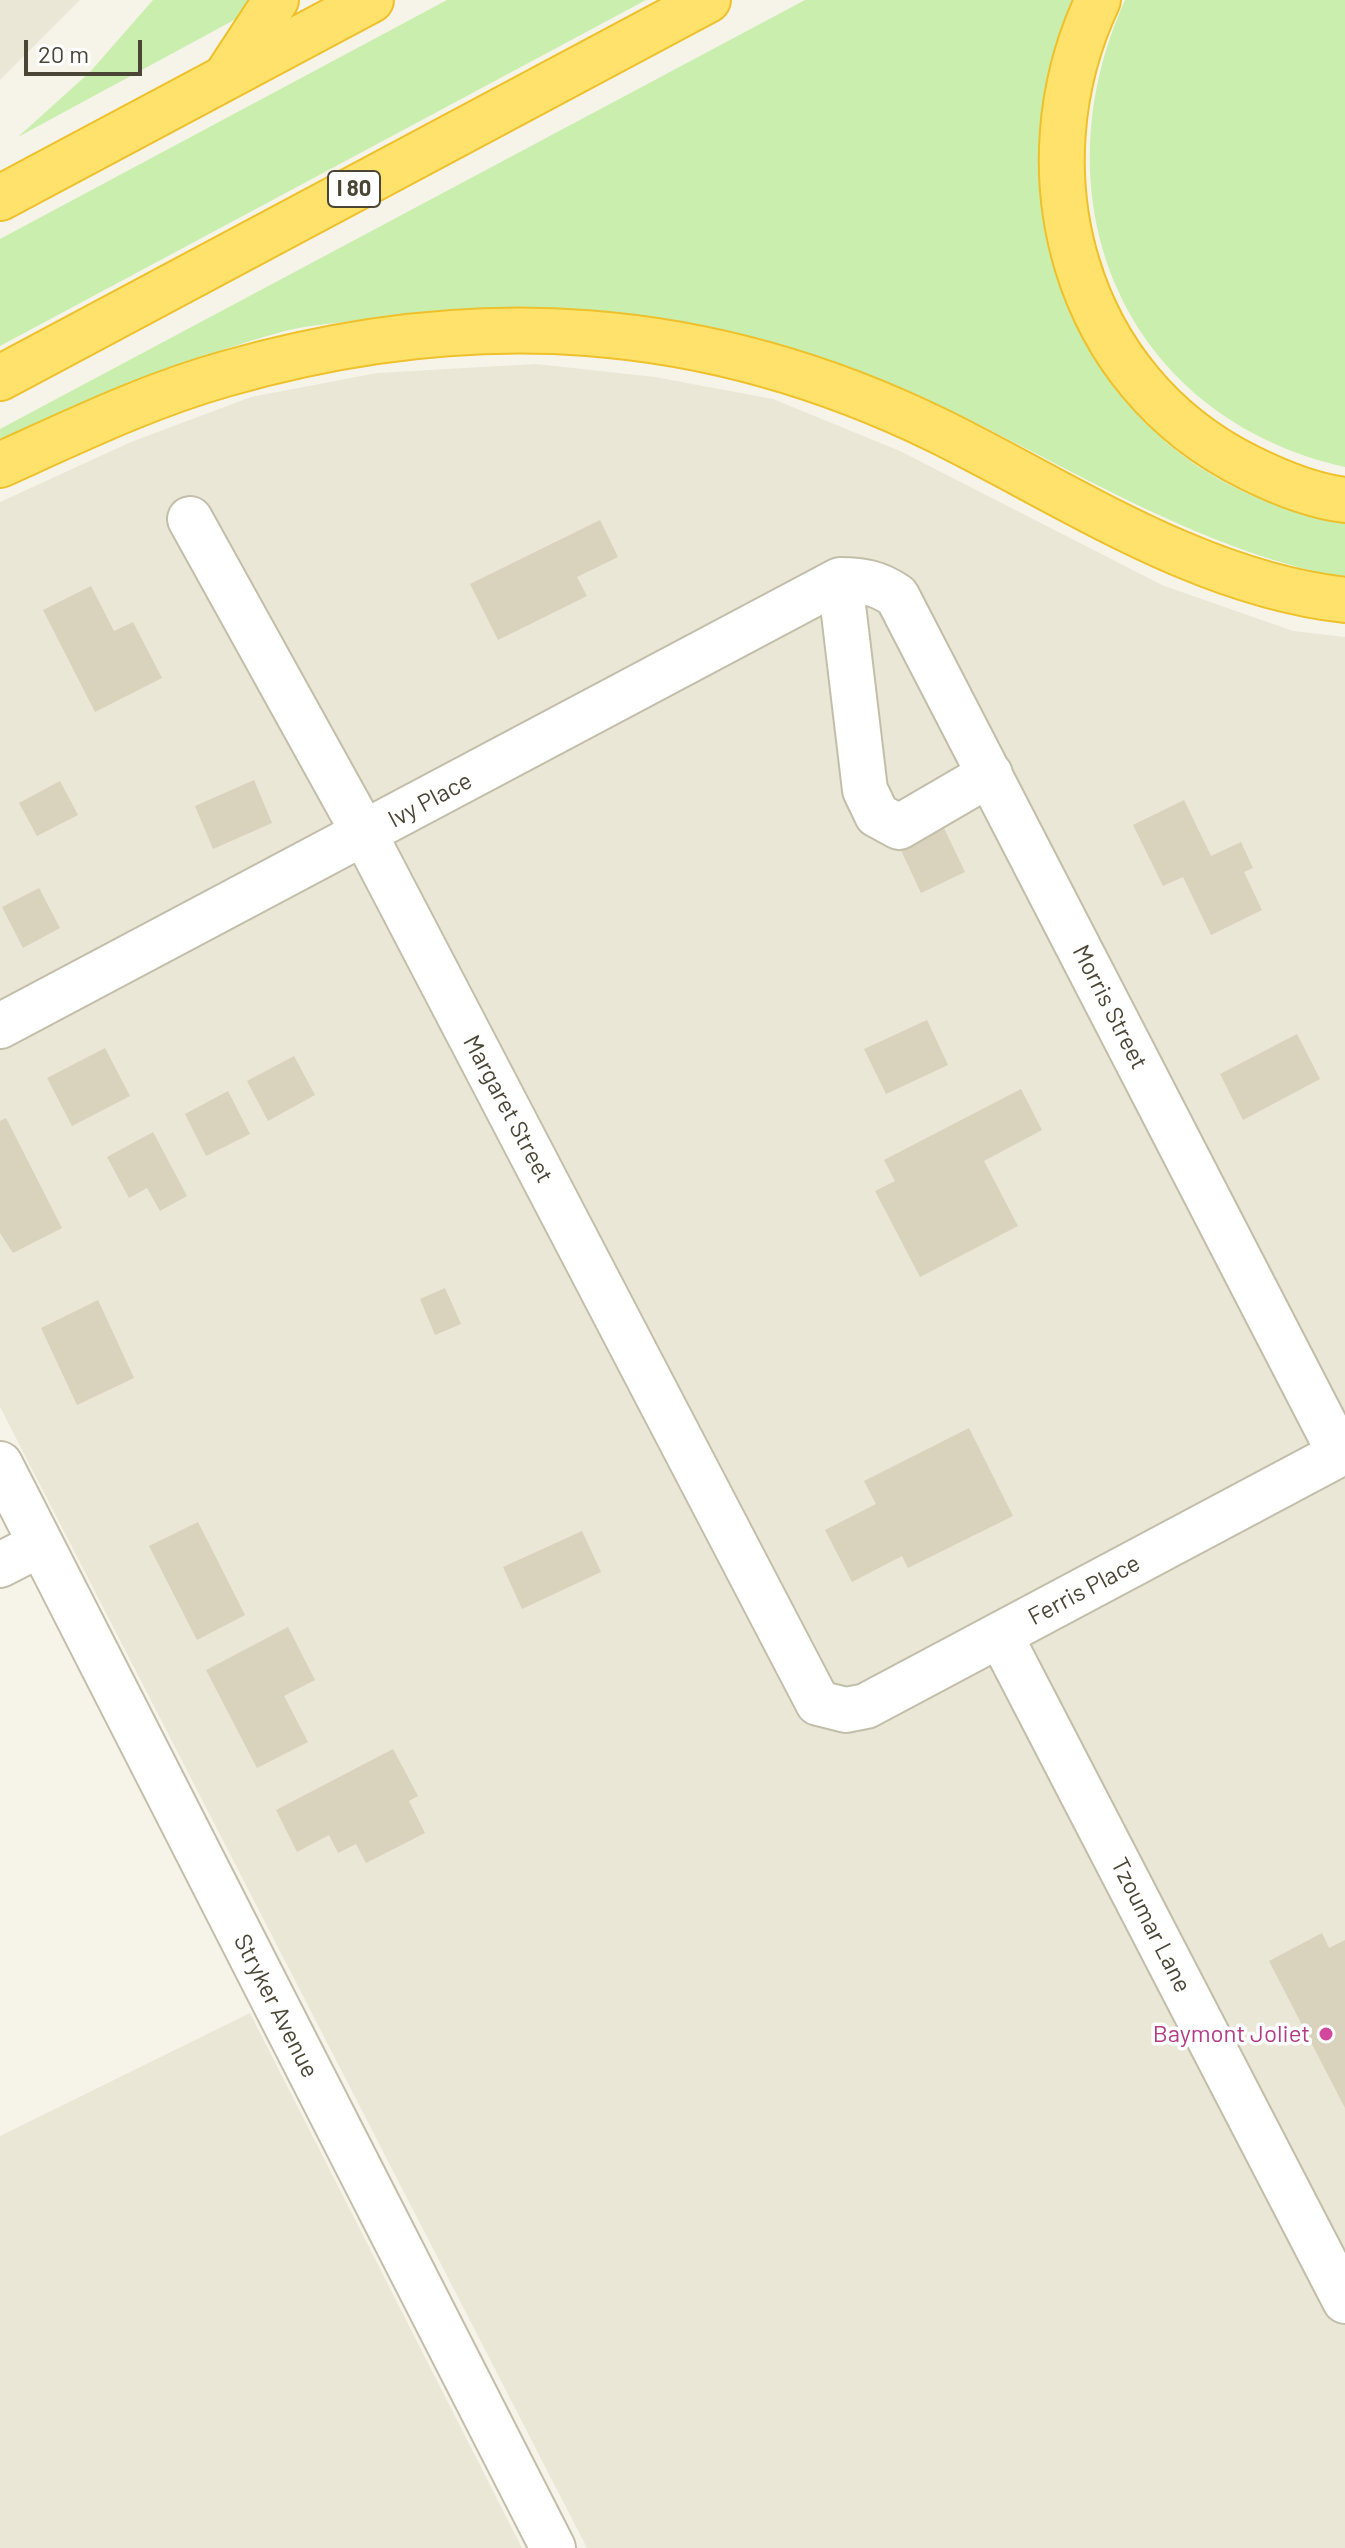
<!DOCTYPE html>
<style>
body{margin:0}
#map{position:relative;width:1345px;height:2548px;overflow:hidden;background:#f6f4e9;font-family:Barlow,sans-serif}
canvas{display:block}
.scale{position:absolute;left:24px;top:40px;width:118px;height:36px;box-sizing:border-box;border:4px solid #4b4536;border-top:0;padding-left:10px;font-size:24px;line-height:28px;white-space:nowrap;color:#4b4536;-webkit-text-stroke:6px #fff;paint-order:stroke}
</style>
<div id="map">
<canvas width="1345" height="2548"></canvas>
<div class="scale">20 m</div>
</div>
<script>
const context = document.querySelector('canvas').getContext('2d');
context.lineJoin = 'round';
function paint(path, color) {
  context.fillStyle = color;
  context.fill(path, 'evenodd');
}
function strokePath(path, color, width, dash) {
  context.strokeStyle = color;
  context.lineWidth = width;
  context.lineCap = dash ? 'butt' : 'round';
  context.setLineDash(dash || []);
  context.stroke(path);
}
function drawText(font, color, halo, rows, align = 'center') {
  context.font = font + ' Barlow,sans-serif';
  context.lineWidth = 7;
  context.setLineDash([]);
  context.textBaseline = 'middle';
  context.strokeStyle = halo;
  context.fillStyle = color;
  for (const [text, x, y, turn = 0] of rows) {
    context.save();
    context.translate(x, y);
    context.rotate((+turn || 0) * Math.PI / 180);
    context.textAlign = isNaN(turn) ? turn : align;
    if (halo) context.strokeText(text, 0, 0);
    context.fillText(text, 0, 0);
    context.restore();
  }
}
paint(new Path2D(`
 M0 0H80L0 80Z
 M536 364 655 377 773 399 900 451 1162 585 1293 631 1345 637V2548H587L0 1407V502L131 442 251 397 377 373Z
 M250 2013 522 2548H0V2136Z`), '#eae7d6');
paint(new Path2D(`
 M153 0H271L18 137 90 72Z
 M447 0H646L0 346V239Z
 M805 0H1073C982 222 1094 486 1345 521V578C1184 547 1048 452 900 387 877 377 851 370 826 362 669 308 534 295 370 319 342 323 312 324 285 331 185 358 93 400 0 444V429Z
 M1125 0H1345V467C1124 417 1034 201 1125 0Z`), '#c9eeae');
paint(new Path2D(`
 M600 520 618 557 577 577 587 596 498 640 470 584Z
 M91 586 114 631 133 622 162 678 95 712 43 610Z
 M254 780 272 823 213 849 195 806Z
 M60 781 78 815 37 836 19 803Z
 M1184 800 1211 856 1241 842 1253 868 1244 872 1262 910 1211 935 1183 877 1163 886 1133 825Z
 M943 826 965 872 921 893 899 846Z
 M39 888 60 928 23 948 2 907Z
 M927 1020 948 1065 886 1094 864 1049Z
 M1297 1034 1320 1079 1243 1120 1220 1074Z
 M105 1048 130 1096 72 1126 47 1078Z
 M294 1056 315 1095 268 1121 247 1081Z
 M1021 1089 1042 1130 984 1161 1018 1226 920 1277 875 1191 895 1181 884 1160Z
 M228 1091 250 1134 206 1156 185 1114Z
 M6 1118 62 1228 13 1253 0 1233V1121Z
 M153 1132 187 1196 160 1211 147 1188 129 1198 107 1157Z
 M445 1288 461 1324 435 1335 420 1299Z
 M98 1300 134 1378 77 1405 41 1328Z
 M969 1428 1013 1516 908 1568 902 1556 852 1582 825 1530 876 1504 864 1481Z
 M198 1522 245 1615 197 1640 149 1546Z
 M582 1531 601 1572 522 1609 503 1567Z
 M288 1627 315 1680 284 1696 308 1742 257 1768 206 1670Z
 M393 1749 418 1796 409 1801 425 1833 366 1863 356 1844 338 1853 329 1835 297 1852 276 1810Z
 M1322 1933 1329 1948 1345 1940V2108L1269 1961Z`), '#d9d2bd');
const minor = new Path2D(`
 M190 519 365 835 818 1703 846 1710 866 1706 1345 1451
 M840 580 865 790 877 815 899 827 990 774
 M0 1026 840 580C863 580 878 583 897 596L1340 1454
 M0 1464 553 2548
 M0 1565 41 1544
 M1000 1635 1345 2301`);
const highway = new Path2D(`
 M1098 0C1017 171 1074 381 1248 467 1278 482 1312 496 1345 500
 M227 75 276 0
 M0 198 371 0
 M0 378 708 0
 M0 465C73 432 147 396 225 374 473 303 706 317 939 431 1069 495 1197 583 1345 600`);
strokePath(minor, '#c3beaa', 48);
strokePath(highway, '#eec02b', 48);
strokePath(minor, '#fff', 44);
strokePath(highway, '#ffe26b', 44);
for (const [x, y, r, color] of [
 [1326,2034,8,"#d1479c"]
]) {
  const dot = new Path2D();
  dot.arc(x, y, r, 0, 2 * Math.PI);
  context.fillStyle = color;
  context.fill(dot);
  strokePath(dot, '#fff', 3);
}
for (const [x, y, w] of [
 [354,189,52]
]) {
  const box = new Path2D();
  box.roundRect(x - w / 2, y - 18, w, 36, 6);
  context.fillStyle = '#fff';
  context.fill(box);
  strokePath(box, '#4b4536', 2);
}
drawText('bold 22px', '#4b4536', null, [
 ["I 80",354,189]
]);
drawText('24px', '#4b4536', '#fff', [
 ["Ivy Place",430,800,-28],
 ["Morris Street",1110,1007,63],
 ["Margaret Street",508,1109,62],
 ["Ferris Place",1084,1590,-28],
 ["Tzoumar Lane",1151,1925,63],
 ["Stryker Avenue",276,2006,63]
]);
drawText('24px', '#b23c85', '#fff', [
 ["Baymont Joliet",1310,2034]
], 'right');
</script>
